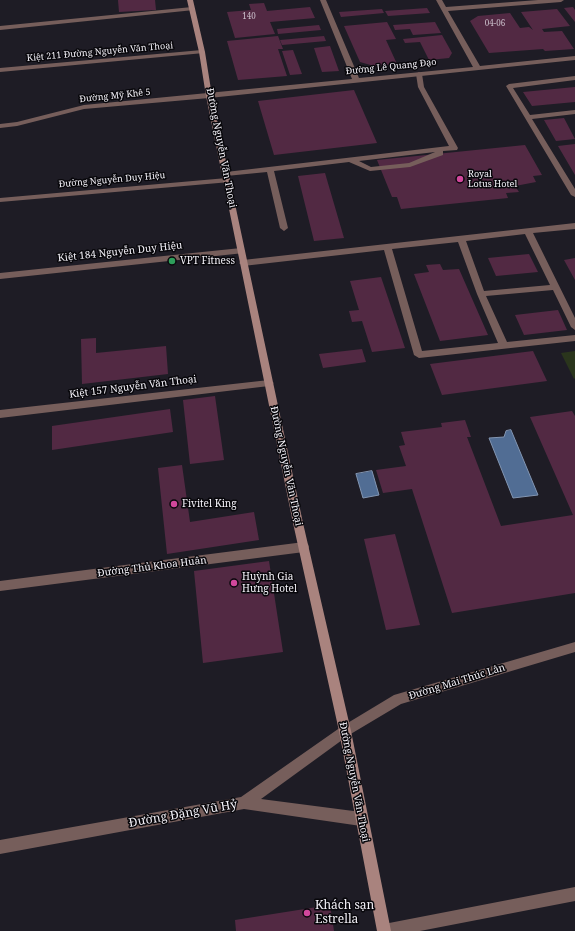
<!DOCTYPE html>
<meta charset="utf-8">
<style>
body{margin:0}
canvas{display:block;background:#1e1c25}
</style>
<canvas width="575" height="931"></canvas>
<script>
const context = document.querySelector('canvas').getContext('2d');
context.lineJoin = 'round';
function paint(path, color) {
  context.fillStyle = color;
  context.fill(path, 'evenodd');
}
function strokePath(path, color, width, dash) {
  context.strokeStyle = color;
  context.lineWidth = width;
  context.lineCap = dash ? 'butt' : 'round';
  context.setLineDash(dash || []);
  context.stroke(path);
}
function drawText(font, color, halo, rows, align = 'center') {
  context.font = font + ' "Noto Serif",serif';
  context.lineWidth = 3;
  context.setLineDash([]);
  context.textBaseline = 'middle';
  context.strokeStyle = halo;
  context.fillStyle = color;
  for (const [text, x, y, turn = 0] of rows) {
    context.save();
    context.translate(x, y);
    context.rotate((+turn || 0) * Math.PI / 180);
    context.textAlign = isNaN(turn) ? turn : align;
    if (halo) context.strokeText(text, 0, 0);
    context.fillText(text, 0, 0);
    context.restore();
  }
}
paint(new Path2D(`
 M575 351V378L574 379 561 353Z`), '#2a351c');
const water = new Path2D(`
 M511 430 538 495 513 498 489 438 504 437 506 431Z
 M372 471 379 495 363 498 356 474Z`);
paint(water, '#516d94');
strokePath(water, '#8295b2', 1);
paint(new Path2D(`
 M118 0H155L156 10 119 12Z
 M264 3 267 11 310 7 315 18 270 22 275 34 235 38 227 12 251 10 249 4Z
 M573 7 575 10V22L564 8Z
 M427 8 430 13 388 16 385 11Z
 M382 9 384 13 341 17 339 12Z
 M557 9 570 26 542 29 544 32 562 31 574 49 545 51 543 49 489 53 470 21 478 16 510 13 520 28 529 27 533 30 521 12Z
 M387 22 396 39 386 40 397 64 374 66 360 62 344 26Z
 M435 22 441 33 413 35 410 29 395 30 393 25Z
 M319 25 321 30 278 34 277 29Z
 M442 35 452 53 449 58 429 60 420 42 405 43 403 39Z
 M278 36 283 49H278L287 76 238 80 227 41Z
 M324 36 326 41 282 45 280 40Z
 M330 46 339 71 322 72 314 48Z
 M293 50 302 74 290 75 282 51Z
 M575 87V102L532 106 523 92Z
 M354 90 377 143 274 155 258 101Z
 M564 118 575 139 556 141 544 120Z
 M575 144V175L558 146Z
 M525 145 542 175 533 176 536 182 515 186 519 192 506 193 508 198 401 209 397 197H392L377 160Z
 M325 173 344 238 314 241 298 176Z
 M529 254 538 272 496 276 488 258Z
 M575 258V280L564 260Z
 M440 264 443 270 459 269 488 335 440 341 414 274 429 272 426 265Z
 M381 277 405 348 372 352 362 321 352 322 349 311 359 310 350 281Z
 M558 310 567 330 524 335 515 315Z
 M96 338V353L166 346 168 374 82 384 81 339Z
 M362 349 366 362 323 368 319 354Z
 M533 351 547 381 442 395 430 364Z
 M215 396 224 460 190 464 183 400Z
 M170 409 173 432 52 450V426Z
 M572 411 575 416V593L452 613 412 489 383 493 376 470 406 466 399 446 405 445 401 432 442 427 441 423 465 420 471 437H467L501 526 573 515 530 417Z
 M182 465 190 522 254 512 259 540 167 554 158 468Z
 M395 534 420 625 386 630 364 539Z
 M269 561 283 652 203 663 194 571Z
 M330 905 334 931H236L235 920Z`), '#522943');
paint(new Path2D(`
 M419 72 422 74 424 87 458 148 457 150 443 151V155L410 167 370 171 349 162 274 171 288 228 284 231 280 228 267 172 226 176 222 174 226 172 449 146 418 87 416 74ZM435 152 409 163 371 167 359 161Z
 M575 76V80L513 88 530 115 575 110V114L532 119 575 189V197L571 195 506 86 509 84Z
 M575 223V229L533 233 575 318V330L571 327 553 290 486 296 507 342 575 335V341L419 358 414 355 384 250 243 266 239 263 243 260ZM525 234 550 285 484 291 466 241ZM458 242 477 294 498 343 422 351 392 249Z`), '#765e5b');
paint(new Path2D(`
 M320 0H326L359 78 473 67 436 0H442L446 7 538 0H564L561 2 448 11 480 66 575 56V60L209 98 84 109 17 126 0 128V124L17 122 84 105 352 79Z
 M192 7 195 9 194 10 0 30V26Z
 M202 50 205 52 204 53 0 72V68Z
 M227 178H230V182L0 202V198Z
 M241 248 245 251 244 253 0 279V273Z
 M269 380 274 383 269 386 0 418V410Z
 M304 542 308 544 309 547 308 550 304 552 0 591V581Z
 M575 887V901L420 931H377L379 926 384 924Z`), '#765e5b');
paint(new Path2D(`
 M575 642V652L401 704 349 735 261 799 361 812 366 814 368 819 366 824 361 826 244 809 0 854V840L241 797 341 727 394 695Z`), '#765e5b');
paint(new Path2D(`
 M187 0H193L205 52 212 96 303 523 351 731 391 931H377L339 731 293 523 206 96 199 52Z`), '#a9837e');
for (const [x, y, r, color] of [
 [460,179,4,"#d1479c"],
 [172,261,4,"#2e9e5b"],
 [174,504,4,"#d1479c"],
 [234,583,4,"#d1479c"],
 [307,913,4,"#d1479c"]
]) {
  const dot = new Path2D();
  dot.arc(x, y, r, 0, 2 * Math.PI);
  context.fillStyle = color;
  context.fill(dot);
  strokePath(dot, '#08070b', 1.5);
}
drawText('8px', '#ccc0cc', null, [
 ["140",249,17],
 ["04-06",495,24]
]);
drawText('9px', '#f4f2f9', '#08070b', [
 ["Kiệt 211 Đường Nguyễn Văn Thoại",100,52,-5],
 ["Đường Lê Quang Đạo",391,67,-6],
 ["Đường Mỹ Khê 5",115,96,-6],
 ["Đường Nguyễn Duy Hiệu",112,180,-5]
]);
drawText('9px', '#f4f2f9', '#08070b', [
 ["Royal",468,174],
 ["Lotus Hotel",468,184]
], 'left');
drawText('10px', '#f4f2f9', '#08070b', [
 ["Đường Nguyễn Văn Thoại",221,148,79],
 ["Kiệt 184 Nguyễn Duy Hiệu",120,252,-6],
 ["Kiệt 157 Nguyễn Văn Thoại",133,387,-7],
 ["Đường Nguyễn Văn Thoại",286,466,78],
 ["Đường Thủ Khoa Huân",152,567,-7],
 ["Đường Mai Thúc Lân",457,682,-17],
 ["Đường Nguyễn Văn Thoại",354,782,79]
]);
drawText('10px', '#f4f2f9', '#08070b', [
 ["VPT Fitness",180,261],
 ["Fivitel King",182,504],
 ["Huỳnh Gia",242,577],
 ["Hưng Hotel",242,589]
], 'left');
drawText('12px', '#f4f2f9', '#08070b', [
 ["Đường Đặng Vũ Hỷ",183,814,-10]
]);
drawText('12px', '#f4f2f9', '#08070b', [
 ["Khách sạn",315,906],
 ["Estrella",315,920]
], 'left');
</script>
